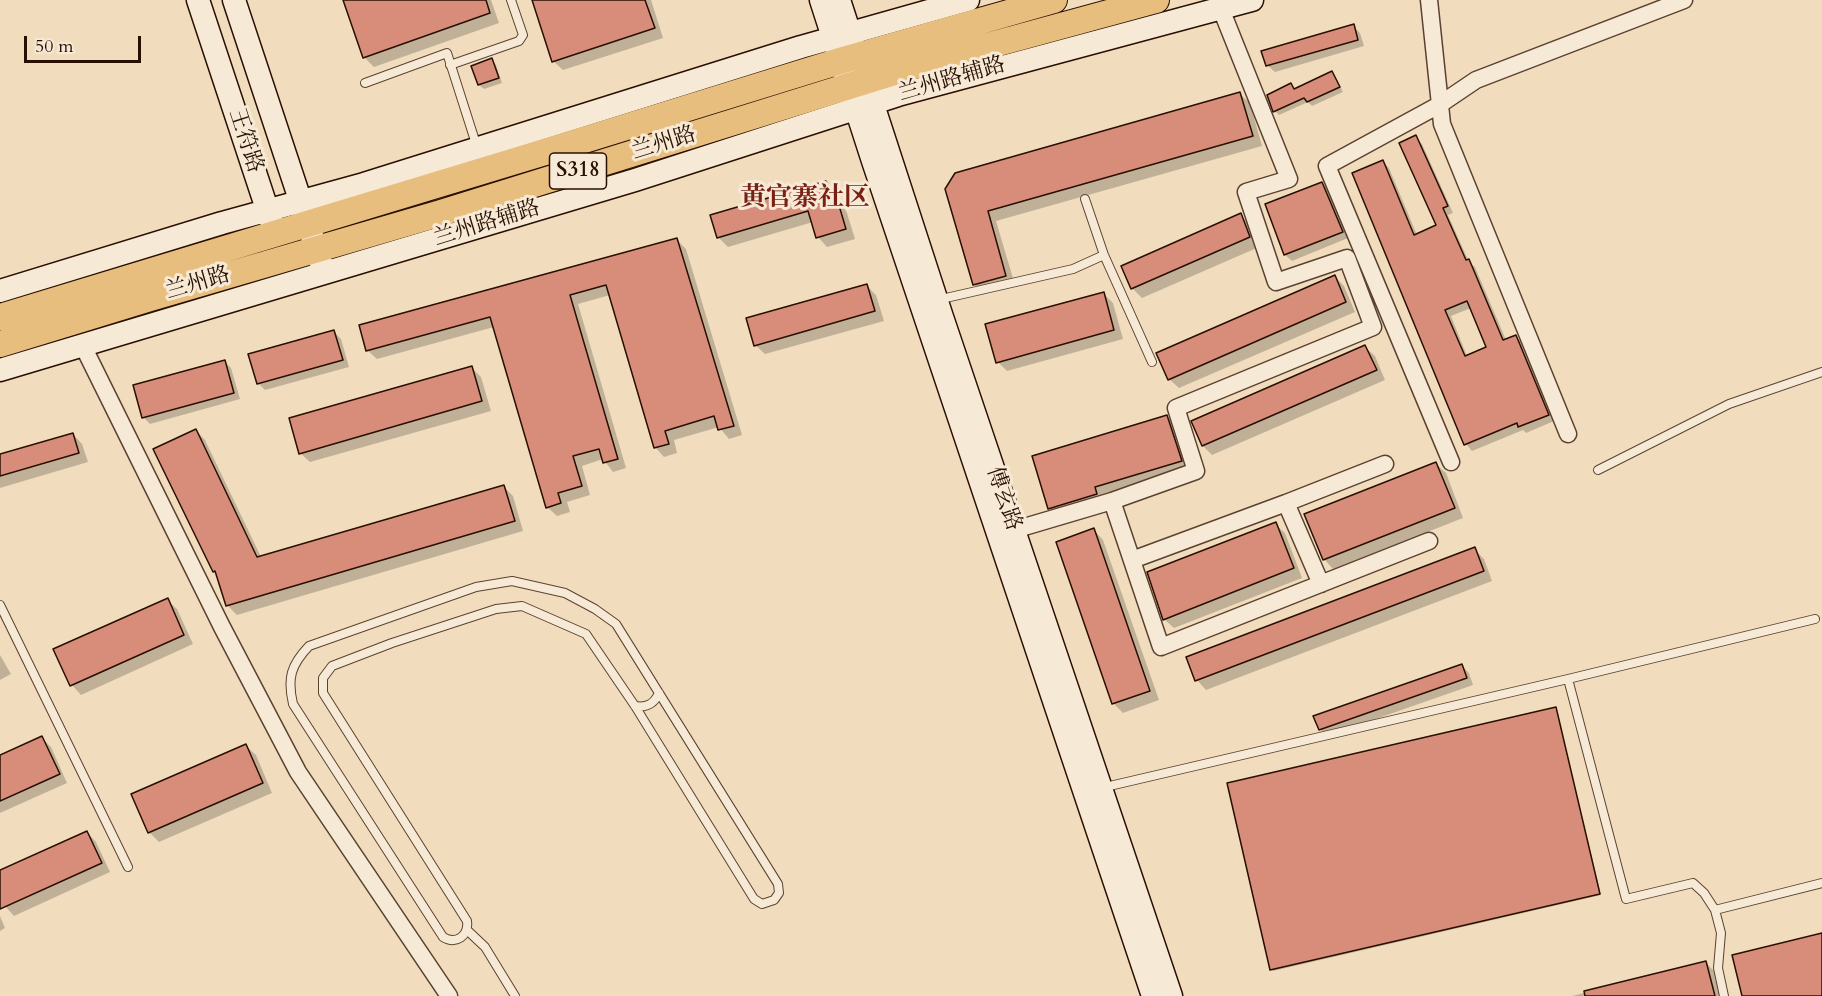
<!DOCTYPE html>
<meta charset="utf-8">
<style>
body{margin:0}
#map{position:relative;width:1822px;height:996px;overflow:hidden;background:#f1ddbe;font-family:Cardo,serif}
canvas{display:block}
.scale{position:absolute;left:24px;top:36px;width:117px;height:27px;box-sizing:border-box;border:3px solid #290f01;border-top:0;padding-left:8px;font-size:18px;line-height:21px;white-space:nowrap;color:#290f01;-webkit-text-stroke:4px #f6e9d5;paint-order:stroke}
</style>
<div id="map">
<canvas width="1822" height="996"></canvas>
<div class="scale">50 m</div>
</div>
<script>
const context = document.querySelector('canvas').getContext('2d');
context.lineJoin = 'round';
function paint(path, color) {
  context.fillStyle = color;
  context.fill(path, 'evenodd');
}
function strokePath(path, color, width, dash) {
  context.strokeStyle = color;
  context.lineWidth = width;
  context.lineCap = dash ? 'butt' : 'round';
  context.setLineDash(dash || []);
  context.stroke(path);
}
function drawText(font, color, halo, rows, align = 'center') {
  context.font = font + ' Cardo,"Noto Serif SC",serif';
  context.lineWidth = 6;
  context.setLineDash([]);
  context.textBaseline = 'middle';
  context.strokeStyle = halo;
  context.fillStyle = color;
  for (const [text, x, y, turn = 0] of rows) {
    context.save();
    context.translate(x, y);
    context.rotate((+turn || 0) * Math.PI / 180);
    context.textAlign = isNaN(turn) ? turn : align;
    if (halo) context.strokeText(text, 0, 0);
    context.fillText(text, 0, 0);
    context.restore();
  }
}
paint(new Path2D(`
 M344 0H491L499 23 374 67 364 57Z
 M534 0H651L663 38 563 70 553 61Z
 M1353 26 1360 33 1364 46 1275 72 1267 65Z
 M492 60 496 65 502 83 484 89 479 85 473 67Z
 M1332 73 1336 78 1343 92 1312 106 1308 102 1279 115 1275 111 1291 85 1296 90Z
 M1240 94 1250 103 1262 146 996 221 1015 285 984 294 974 284 947 190Z
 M1415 137 1422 144 1453 213 1448 215 1469 262 1475 267 1506 340 1516 336 1522 343 1554 421 1526 433 1523 430 1472 451 1466 444 1383 162 1389 168 1417 235 1438 226ZM1471 308 1488 348 1467 356 1451 316Z
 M825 183 835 192 847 213 855 239 827 247 818 237 813 222 728 247 719 238 712 216Z
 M1322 183 1328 189 1348 238 1292 261 1285 255 1267 205Z
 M1240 215 1250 225 1259 247 1142 298 1132 288Z
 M676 239 686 249 742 435 729 439 719 427 674 440 677 453 664 457 655 447 610 295 578 304 626 468 613 472 603 459 582 466 590 495 567 502 570 512 557 516 547 507 494 327 377 359 367 350Z
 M1334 276 1344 286 1355 312 1179 388 1169 379Z
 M867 286 876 295 884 321 765 354 755 345Z
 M1103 293 1113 303 1123 339 1007 371 998 362Z
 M334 332 341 339 349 367 265 390 258 383Z
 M1365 347 1375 356 1385 380 1212 455 1203 446 1193 422Z
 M224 361 231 368 240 399 150 424 143 417Z
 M471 367 481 377 491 411 310 462 300 453Z
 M1167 417 1176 426 1190 470 1059 518 1050 508Z
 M196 430 205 440 261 557 503 486 513 496 523 531 237 615 227 605 219 576 214 572Z
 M73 434 82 444 88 462 0 488V456Z
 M1436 464 1446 473 1463 518 1333 569 1324 559Z
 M1275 524 1285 533 1302 578 1174 628 1164 619Z
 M1094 530 1103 540 1159 700 1123 713 1113 703Z
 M1474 549 1484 559 1492 581 1206 690 1197 680 1188 658Z
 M167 600 177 609 193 644 81 695 72 685Z
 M0 655 11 674 0 680Z
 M1462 666 1469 673 1473 685 1327 736 1320 729Z
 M1556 709 1601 895 1273 971 1272 969Z
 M42 738 51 747 67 783 0 813V757Z
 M246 746 256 755 272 793 159 842 149 832Z
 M87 832 96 842 110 872 14 916 5 906 0 895V871Z
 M0 916 5 928 0 931Z
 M1706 963 1715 972 1721 996H1572Z`), '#0003');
const building = new Path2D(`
 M343 0H486L490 13 363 58Z
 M532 0H645L655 28 552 62Z
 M1354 24 1358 40 1266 66 1261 51Z
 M492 58 499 78 478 85 471 66Z
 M1332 71 1340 87 1307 102 1304 98 1273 112 1267 95 1291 83 1294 89Z
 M1240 92 1253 136 988 211 1006 276 973 285 945 189 955 173Z
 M1416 135 1448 206 1443 208 1466 260 1469 259 1503 340 1516 335 1549 415 1518 427 1517 423 1464 445 1352 173 1383 160 1414 235 1436 225 1399 143ZM1467 301 1486 347 1465 356 1445 310Z
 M826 181 838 202 846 229 816 238 808 211 717 238 710 215Z
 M1322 182 1343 232 1284 255 1265 204Z
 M1241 213 1250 237 1131 289 1121 266Z
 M677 238 734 426 718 430 714 416 665 431 669 444 654 448 606 285 570 295 618 459 603 463 599 449 573 456 582 486 558 493 561 503 546 508 490 317 366 351 359 325Z
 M1335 275 1346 302 1168 380 1156 353Z
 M867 284 875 311 754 346 746 318Z
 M1104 292 1114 330 996 363 985 324Z
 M334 330 343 360 257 384 248 354Z
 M1365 345 1377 370 1202 446 1191 421Z
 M225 360 234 393 142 418 133 385Z
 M472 366 482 401 299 454 289 418Z
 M1167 415 1182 461 1095 487 1097 494 1048 509 1032 456Z
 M196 429 257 557 504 485 515 521 226 606 215 571 213 572 153 449Z
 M73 433 79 453 0 476V454Z
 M1436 462 1455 508 1323 560 1304 514Z
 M1276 522 1294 568 1163 620 1147 572Z
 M1094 528 1150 691 1112 704 1056 542Z
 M1475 547 1484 571 1195 681 1186 657Z
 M168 598 184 635 70 686 53 649Z
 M1462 664 1467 678 1319 730 1313 716Z
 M1556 707 1600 894 1270 970 1227 783Z
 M42 736 60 774 0 801V755Z
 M246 744 263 783 148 833 131 794Z
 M87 831 102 863 0 909V870Z
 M1822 933V996H1742L1732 955Z
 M1706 961 1715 996H1585L1584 991Z`);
paint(building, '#d78d7a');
strokePath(building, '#290f01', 1.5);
const lane = new Path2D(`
 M450 65 519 41 523 35 511 0
 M365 83 447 53 477 147
 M1085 199 1104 255 1152 362
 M937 300 1073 269 1104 255
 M1598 470 1729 404 1822 372
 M512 581 565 593 595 609 616 624 778 884 779 893 774 900 762 904 754 899 635 706 586 634 522 606 496 609 392 643 332 666 323 678V693L467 921C469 936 456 945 443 937L293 704C287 678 291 665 309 646L476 587Z
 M0 605 128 867
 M1568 679 1626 899 1693 883 1704 893 1715 910 1721 933 1718 968 1724 996
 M635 706C647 708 654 704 659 693
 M1101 788 1568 679 1815 619
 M1715 910 1822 883
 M467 930 485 947 515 996`);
const street = new Path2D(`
 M1429 0 1442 124 1568 434
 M82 344 222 627 298 772 449 996
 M1451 462 1327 166 1439 105 1476 80 1684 0
 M1112 501 1161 647 1429 541
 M1286 503 1385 464
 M1014 530 1112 501 1196 471 1176 408 1373 327 1347 258 1276 282 1246 192 1289 179 1221 9
 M1132 560 1286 503 1321 584`);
const secondary = new Path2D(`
 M198 0 272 224
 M234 0 322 266
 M821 0 873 161 1153 996
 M839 0 942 317 1171 996
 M0 291 222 223 364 184 801 47 968 0
 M0 370 635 180 898 95 1252 0`);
const primary = new Path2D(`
 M0 317 545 152 840 61 1054 0
 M0 344 150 298 441 213 907 68 1156 0`);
strokePath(lane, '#5b4230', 10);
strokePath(street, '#5b4230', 19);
strokePath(secondary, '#290f01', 25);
strokePath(primary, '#290f01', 28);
strokePath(lane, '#f6e9d5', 8);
strokePath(street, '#f6e9d5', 16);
strokePath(secondary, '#f6e9d5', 22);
strokePath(primary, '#e8be7f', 26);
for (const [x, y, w] of [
 [578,171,57]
]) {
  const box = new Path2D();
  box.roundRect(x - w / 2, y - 18, w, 36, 4.5);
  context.fillStyle = '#f6e9d5';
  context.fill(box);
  strokePath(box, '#290f01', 1.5);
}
drawText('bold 21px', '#290f01', null, [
 ["S318",578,171]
]);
drawText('22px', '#290f01', '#f6e9d5', [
 ["兰州路辅路",952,80,-16],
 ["王符路",245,141,72],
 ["兰州路",664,144,-17],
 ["兰州路辅路",487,224,-17],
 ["兰州路",198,284,-16],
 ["傅玄路",1003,499,71]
]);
drawText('bold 26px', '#7a1f14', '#f6e9d5', [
 ["黄官寨社区",805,199]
]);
</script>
